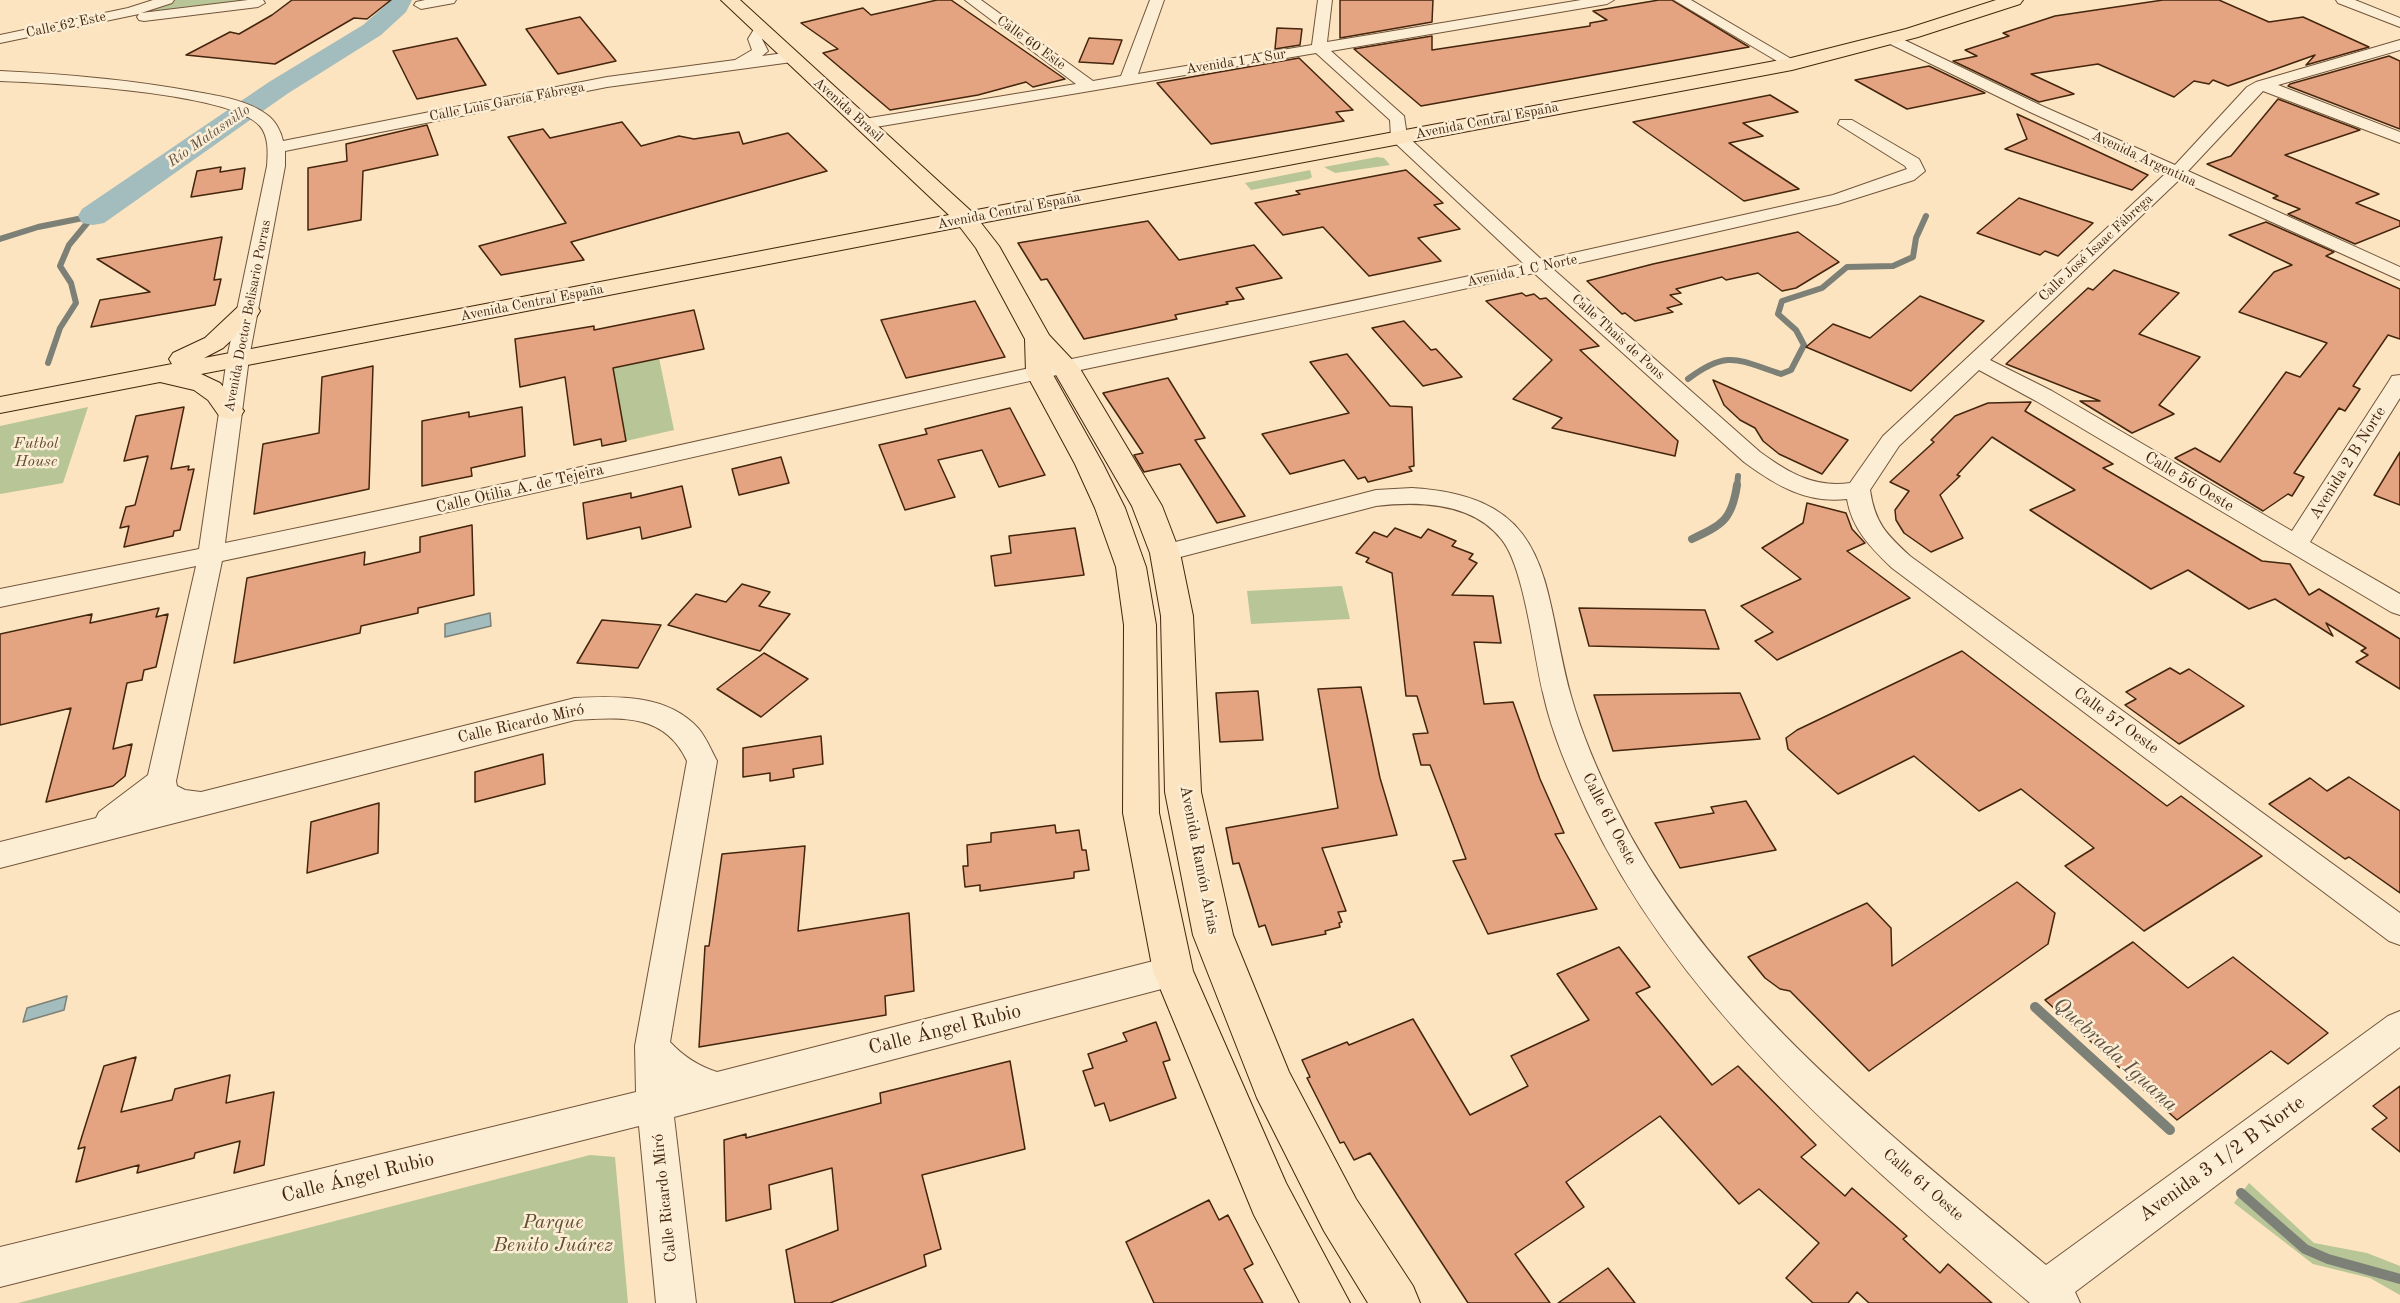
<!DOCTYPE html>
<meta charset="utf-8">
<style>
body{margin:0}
canvas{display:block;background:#fbe4bf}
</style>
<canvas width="2400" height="1303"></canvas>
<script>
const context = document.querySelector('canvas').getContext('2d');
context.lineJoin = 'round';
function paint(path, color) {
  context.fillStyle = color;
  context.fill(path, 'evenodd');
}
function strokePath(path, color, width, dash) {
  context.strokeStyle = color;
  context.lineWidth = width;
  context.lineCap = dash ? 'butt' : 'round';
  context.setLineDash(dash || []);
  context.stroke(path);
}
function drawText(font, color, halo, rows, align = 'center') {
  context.font = font + ' "Old Standard TT",serif';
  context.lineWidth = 5;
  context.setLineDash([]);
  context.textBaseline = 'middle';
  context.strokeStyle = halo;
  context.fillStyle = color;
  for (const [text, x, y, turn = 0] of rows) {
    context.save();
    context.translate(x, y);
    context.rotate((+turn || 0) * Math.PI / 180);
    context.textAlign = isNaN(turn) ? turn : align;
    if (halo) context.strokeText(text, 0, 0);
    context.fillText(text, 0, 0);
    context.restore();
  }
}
paint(new Path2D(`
 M173 0H249L143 12Z
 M1377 157 1384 158 1390 165 1335 173 1324 167Z
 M1310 170 1312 177 1309 179 1251 190 1245 183Z
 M659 358 674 430 626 441 613 368Z
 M88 407 63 483 0 494V426Z
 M1342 586 1350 619 1251 624 1247 591Z
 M590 1155 615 1157 628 1303H18Z
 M2249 1183 2314 1243 2367 1253 2400 1266V1295L2370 1278 2313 1264 2234 1203Z`), '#b8c597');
const water = new Path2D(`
 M490 613 491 626 445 637V624Z
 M67 996 64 1010 23 1022 27 1008Z`);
paint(water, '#a3bcbd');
strokePath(water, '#7d8077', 1.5);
strokePath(new Path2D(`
 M0 239 38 227 93 216
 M48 363 60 328 76 303 71 283 60 266 69 245 93 216
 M1688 379C1728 349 1738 360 1781 374L1791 370 1804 345 1796 330 1778 314 1782 301 1822 288 1847 267 1893 266 1913 257 1916 238 1926 216
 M1737 487 1738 476`), '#7d8077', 6);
strokePath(new Path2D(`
 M1692 539C1722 525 1732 520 1737 485`), '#7d8077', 8);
strokePath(new Path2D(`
 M2035 1007 2170 1130
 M2241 1193 2305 1249 2328 1259 2400 1279`), '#7d8077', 10);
paint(new Path2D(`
 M388 0H412L406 12 381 35 287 94 104 223 93 225 82 223 78 216 82 209 269 82 363 25 387 4Z`), '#a3bcbd');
const building = new Path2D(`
 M292 0H391L367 19 354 18 275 64 186 55 230 32 239 34 272 15Z
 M937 0H951L1065 79 1033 87 1026 82 978 95 890 110 823 53 838 49 801 23 863 8 871 15Z
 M1340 0H1433L1432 22 1340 38Z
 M1659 0H1672L1749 47 1421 106 1354 49 1432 36V50L1590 26V23L1607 20 1593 11Z
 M2163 0H2219L2269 22 2303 17 2369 47 2306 65 2315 55 2228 86 2213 80 2209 84 2194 81 2174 97 2098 64 2031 74 2074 94 2039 102 1953 61 1977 56 1965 50 2009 36 2003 33 2055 16Z
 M580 17 616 61 558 74 526 29Z
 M1277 28 1302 29 1300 45 1275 49Z
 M457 38 486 85 417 99 393 51Z
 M1089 38 1122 40 1113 64 1079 62Z
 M2389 56 2400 61V129L2288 86 2290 84Z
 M1299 58 1353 110 1336 112 1344 121 1211 144 1157 83Z
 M1929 66 1985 93 1907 109 1855 80Z
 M1770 95 1798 112 1743 123 1763 136 1729 143 1799 189 1744 201 1633 122Z
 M2278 99 2360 130 2285 155 2379 194 2356 203 2400 221V226L2355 244 2288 214 2300 209 2273 198 2278 196 2207 164 2231 156Z
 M2017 114 2148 175 2132 190 2005 149 2027 139Z
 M622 122 641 146 679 136 694 139 739 132 743 144 788 133 827 171 571 242 584 260 501 275 479 246 566 223 508 137 543 129 550 138Z
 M427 125 438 155 363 171 361 220 308 230V168L347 161 346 144Z
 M221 167 220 172 245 168 242 189 191 197 197 171Z
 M1406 170 1443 203 1434 205 1460 229 1418 238 1441 261 1369 276 1323 227 1283 235 1255 203 1300 194 1296 191Z
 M2019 198 2093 223 2058 256 2045 251 2040 255 1977 233Z
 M1148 221 1179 260 1254 245 1282 278 1236 288 1244 299 1226 302 1228 304 1175 315 1177 319 1084 339 1047 279 1041 280 1018 243Z
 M2266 222 2334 252 2326 256 2400 289V339L2388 335 2353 386 2360 389 2345 411 2339 408 2294 473 2304 477 2292 496 2288 494 2263 511 2175 458 2195 448 2220 462 2286 372 2300 377 2327 343 2239 312 2274 272 2292 265 2229 235Z
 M1798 232 1839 262 1796 288 1782 291 1758 273 1726 280 1722 277 1676 289 1681 293 1670 295 1682 304 1667 308 1673 312 1635 321 1625 313 1622 314 1587 281 1653 264Z
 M222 237 214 280 221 279 215 305 91 327 100 300 150 292 97 259Z
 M2114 270 2179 293 2139 334 2200 357 2159 405 2174 414 2132 433 2080 401H2100L2006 364 2088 288 2093 290Z
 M1522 293 1526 296 1534 294 1540 299 1546 298 1599 346 1580 350 1678 441 1675 456 1552 428 1562 418 1513 399 1552 360 1486 301Z
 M1920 296 1984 321 1911 391 1806 347 1833 324 1870 338Z
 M975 301 1005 357 906 378 881 320Z
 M694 310 704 349 613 368 626 441 602 446 601 439 574 445 565 377 520 387 515 339 594 326V330Z
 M1404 321 1431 350 1436 349 1462 377 1423 386 1372 328Z
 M1347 354 1390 406 1412 407 1414 466 1409 467 1412 471 1368 482 1365 477 1358 479 1344 460 1290 474 1262 434 1349 413 1310 362Z
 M373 366 369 489 254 514 263 444 319 433 322 377Z
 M1168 378 1205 438 1195 440 1245 516 1217 523 1180 464 1144 472 1134 455 1143 453 1103 393Z
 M1713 380 1848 440 1822 474 1779 454 1763 441 1755 428 1740 420 1724 405Z
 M2031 402 2025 411 2113 464 2103 468 2262 561 2290 564 2309 595 2319 589 2400 639V689L2356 662 2368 655 2361 651 2366 648 2326 623 2333 636 2275 599 2249 609 2188 570 2151 589 2030 510 2075 490 1992 437 1957 475 1960 476 1940 495 1963 538 1931 552 1904 533 1896 520 1895 510 1909 491 1890 482 1934 442 1931 440 1955 416 1988 403Z
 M184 407 171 469 189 466 188 470 194 469 180 530 174 531 173 536 124 547 129 526 120 528 126 507 135 505 148 456 124 461 136 416Z
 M522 407 525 456 471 468 472 476 422 486V421L469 412V417Z
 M1010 408 1045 475 999 487 982 450 938 460 955 497 905 510 879 445 927 434 925 429Z
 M2400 452V505L2374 495Z
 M781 457 789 483 739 495 732 469Z
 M682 486 691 527 642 539 640 527 587 539 583 503 631 493V498Z
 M1807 503 1846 513 1852 529 1865 543 1847 551 1910 598 1777 660 1755 641 1773 632 1741 606 1801 579 1762 548 1803 523Z
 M472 525 474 595 418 608V613L361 626 360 633 234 663 247 578 365 552 364 565 420 552V537Z
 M1075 528 1084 575 995 586 991 556 1011 553 1009 536Z
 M1395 528 1421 538 1428 529 1456 541 1452 546 1473 554 1469 559 1477 563 1452 595 1493 596 1501 643 1474 642 1484 704 1513 702 1540 779 1564 833 1555 834 1597 909 1488 934 1453 861 1466 859 1430 765H1421L1413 734 1428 733 1417 696H1406L1392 573 1366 562 1369 558 1356 553 1374 532 1387 537Z
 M742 584 770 592 759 606 790 614 760 651 668 625 696 594 726 602Z
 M159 608 156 617 168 614 156 667 144 670 142 680 127 683 113 749 132 744 125 776 113 786 46 802 71 708 0 725V634L92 614 90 623Z
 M1579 608 1705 610 1719 649 1589 646Z
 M602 620 661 625 638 668 577 663Z
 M1962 651 2167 806 2181 796 2262 856 2144 931 2065 866 2094 848 2021 789 1979 811 1914 756 1838 794 1788 749 1786 738 1797 730Z
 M764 653 808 679 761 717 717 689Z
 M2170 668 2180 674 2189 669 2244 706 2179 744 2125 705 2136 699 2126 692Z
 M1361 687 1380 778 1397 835 1322 848 1346 911 1338 912 1342 922 1339 923 1340 927 1325 931 1326 934 1272 945 1265 925 1259 927 1239 863 1233 864 1226 828 1338 808 1318 689Z
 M1258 691 1263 740 1220 742 1216 693Z
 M1740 693 1760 739 1613 751 1594 695Z
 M821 736 823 764 793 769 794 777 770 781V773L743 777V748Z
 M543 754 545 784 475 802V772Z
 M2349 777 2400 811V893L2349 857 2345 859 2269 804 2310 778 2327 791Z
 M1746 801 1776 850 1680 868 1655 823 1714 813 1711 807Z
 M379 803 378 853 307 873 311 822Z
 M1055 825 1056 833 1079 830 1082 850H1086L1089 870 1074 872V878L980 891V885L965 887 963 866H968L967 845 991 842V833Z
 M805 846 798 931 909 913 914 991 885 996 886 1015 699 1047 705 946H709L722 854Z
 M2017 882 2055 913 2048 944 1869 1071 1790 991 1780 989 1765 978 1748 957 1867 903 1891 928 1892 966Z
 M2133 942 2188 988 2233 957 2328 1033 2288 1064 2271 1051 2177 1120 2045 1000Z
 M1619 947 1650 987 1636 993 1712 1085 1738 1066 1816 1145 1801 1157 1845 1196 1852 1188 1907 1236 1903 1239 1940 1273 1948 1264 1992 1303H1869L1857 1292 1848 1303H1813L1786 1278 1819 1243 1759 1189 1739 1204 1660 1116 1566 1182 1584 1207 1515 1254 1550 1303H1468L1370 1153 1354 1160 1344 1142 1340 1143 1307 1078 1310 1077 1302 1060 1347 1042 1349 1045 1413 1019 1470 1115 1528 1086 1511 1056 1589 1020 1557 974Z
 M1156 1022 1170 1060 1163 1062 1176 1098 1110 1121 1104 1103 1095 1106 1083 1071 1093 1068 1088 1054 1127 1041 1123 1033Z
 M136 1057 121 1112 172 1100 175 1089 230 1075 226 1103 274 1092 264 1165 234 1173 240 1141 195 1153 194 1158 137 1173 139 1165 76 1182 85 1147 78 1149 104 1066Z
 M1010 1061 1025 1149 922 1175 941 1249 924 1255 926 1266 830 1303H795L786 1250 838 1230 832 1168 769 1185 771 1209 726 1221 724 1140 746 1134V1138L881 1103 880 1093Z
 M2400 1086V1152L2372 1129 2387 1118 2373 1106Z
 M1209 1200 1219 1220 1228 1215 1253 1264 1244 1269 1263 1303H1154L1126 1242Z
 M1608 1268 1635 1303H1558Z`);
paint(building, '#e4a381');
strokePath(building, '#44250d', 1.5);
const minor = new Path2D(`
 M153 0H174L172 3 141 13 248 0H263L265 3 258 7 144 21 139 20 137 17 139 14 0 43V35L128 8Z
 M425 0H456L454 3 421 9 414 5 416 2Z
 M965 0H981L1093 81 1121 76 1150 0H1164L1138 74 1312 45 1318 0H1332L1327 42 1581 0H1614L1607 4 1331 51 1404 116 1407 136 1542 260 1833 195 1907 169 1905 166 1838 124 1840 120H1852L1919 159 1925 171 1914 180 1838 204 1553 269 1760 452C1789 473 1814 488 1850 483L1883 436 2165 174 2030 112 1886 42 1884 39 1886 36H1896L2042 106 2175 165 2247 87 2256 82 2400 40V50L2278 85 2400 132V143L2263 91 2188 171 2400 267V280L2179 180 1990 360 2052 391 2292 531 2389 381 2392 376 2400 375V398L2310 542 2400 594V615L2391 612 2036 401 1979 370 1899 446 1870 490C1875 523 1886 534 1910 556L2400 913V945L2389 941 1892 568C1871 548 1852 529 1847 499 1807 504 1775 485 1744 462L1534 273C1379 309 1222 340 1066 373 784 435 504 502 222 561L176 781 177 786 185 790 201 792 575 698C617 696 667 694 698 728 706 737 711 750 717 761L670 1042C683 1056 698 1066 717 1072L1173 956 1185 961 1190 971 1185 981 1173 986 674 1117 696 1303H656L639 1126 0 1287V1247L636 1092 635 1046 687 761C665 713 621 717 575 720L0 868V842L96 818 99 812 148 775 196 566 0 607V589L199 549 227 358 267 166C268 153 269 137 260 126 231 92 49 83 0 81V71C66 74 132 80 197 92 219 96 247 100 266 114 275 120 281 131 283 141L607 77 735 60 752 50 748 39 756 26 761 25 768 29 762 39 768 51 762 56 792 52 800 57 792 62 607 87 285 151V166L249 358 225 543C506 486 786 420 1067 360 1219 328 1372 298 1524 264L1393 141 1391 137 1390 120 1316 53 864 129 858 128 856 124 858 120 864 119 1076 84Z
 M1674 0H1691L1800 64 1792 69 1787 67Z
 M2336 0H2355L2400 18V27L2338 3Z
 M1412 488C1557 497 1541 586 1571 696 1582 735 1598 772 1616 808 1708 995 1890 1134 2046 1265L2388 1016 2400 1011V1047L2075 1292 2080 1303H2030C1862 1159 1684 1014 1587 811 1569 773 1552 734 1543 693 1534 656 1524 567 1502 540 1473 502 1419 501 1376 506L1165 561 1156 559 1152 553 1156 547 1376 490Z`);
const major = new Path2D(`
 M721 0H740L971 211 1791 58 1906 29 1996 0H2023L2020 4 1918 37 1792 70 981 223 999 246 1049 335 1079 367 1162 506 1180 553 1193 616 1201 792 1233 935 1289 1072 1356 1199 1413 1286 1420 1303H1368L1324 1231 1257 1098 1193 935 1165 792 1161 616 1150 553 1132 506 1052 368V373L1103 464 1125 508 1146 567 1156 625 1159 813 1193 971 1286 1183 1350 1303H1300L1254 1215 1153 971 1123 813 1124 625 1116 567 1095 508 1075 464 1026 373 1025 339 976 248 960 227 201 374 220 383 244 411 240 417 230 419 220 417 208 400 194 390 160 382 0 413V397L172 364 169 359 173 353 205 338 239 306 248 304 257 306 260 311 257 316 223 348 204 358 949 215Z`);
strokePath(minor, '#72553a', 2);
strokePath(major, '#44250d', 2);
paint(minor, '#fcedd5');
paint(major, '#fbe4bf');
drawText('14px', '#44250d', '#fcedd5', [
 ["Calle 62 Este",66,25,-12],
 ["Calle 60 Este",1031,43,36],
 ["Avenida 1 A Sur",1236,62,-9],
 ["Calle Luis García Fábrega",507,102,-11],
 ["Avenida Brasil",848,110,42],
 ["Avenida Central España",1487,121,-11],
 ["Avenida Argentina",2144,159,25],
 ["Avenida Central España",1009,211,-11],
 ["Calle José Isaac Fábrega",2096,248,-43],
 ["Avenida 1 C Norte",1522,271,-12],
 ["Avenida Central España",532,303,-11],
 ["Avenida Doctor Belisario Porras",248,316,-79],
 ["Calle Thais de Pons",1618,337,42]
]);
drawText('italic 15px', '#605242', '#fcedd5', [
 ["Río Matasnillo",209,136,-35]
]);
drawText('italic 16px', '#614d30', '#fcedd5', [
 ["Futbol",36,444],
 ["House",36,462]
]);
drawText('16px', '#44250d', '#fcedd5', [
 ["Avenida 2 B Norte",2348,463,-58],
 ["Calle 56 Oeste",2189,482,31],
 ["Calle Otilia A. de Tejeira",520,489,-13],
 ["Calle 57 Oeste",2116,721,36],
 ["Calle Ricardo Miró",521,724,-13],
 ["Calle 61 Oeste",1609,819,63],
 ["Avenida Ramón Arias",1199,860,79],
 ["Calle 61 Oeste",1923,1185,41],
 ["Calle Ricardo Miró",665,1198,-96]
]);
drawText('20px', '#44250d', '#fcedd5', [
 ["Calle Ángel Rubio",945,1030,-14],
 ["Avenida 3 1/2 B Norte",2222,1159,-36],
 ["Calle Ángel Rubio",358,1178,-14]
]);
drawText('italic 20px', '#614d30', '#fcedd5', [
 ["Parque",553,1223],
 ["Benito Juárez",553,1246]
]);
drawText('italic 21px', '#605242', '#fcedd5', [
 ["Quebrada Iguana",2115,1055,42]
]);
</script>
